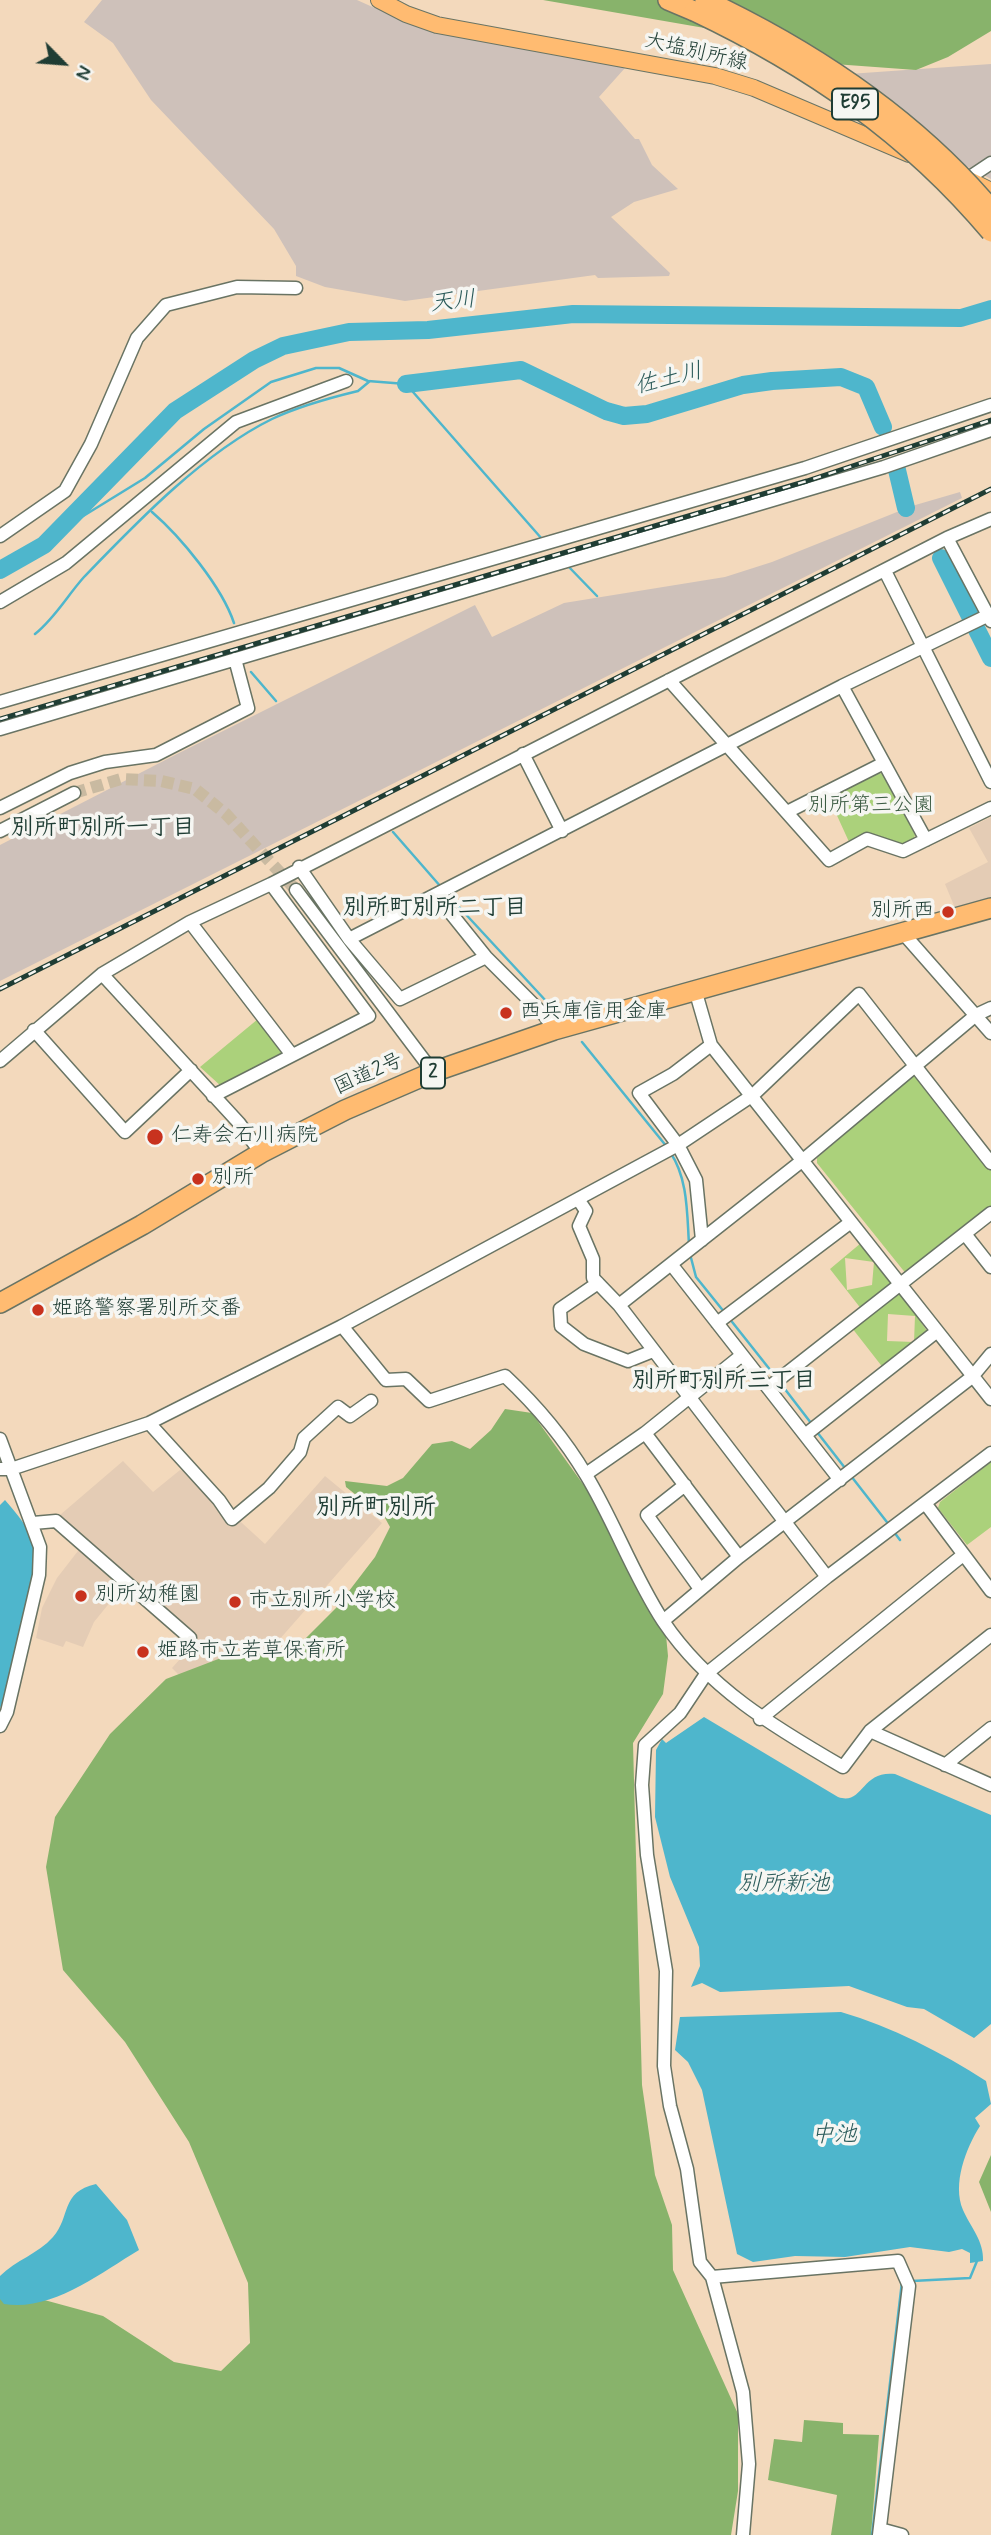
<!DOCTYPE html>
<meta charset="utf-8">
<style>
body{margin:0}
#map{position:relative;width:991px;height:2535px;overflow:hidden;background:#f3d9bc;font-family:Mynerve,sans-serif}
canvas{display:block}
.north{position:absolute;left:28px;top:28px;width:70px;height:70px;-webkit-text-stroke:5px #f6f6f2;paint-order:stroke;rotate:115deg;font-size:19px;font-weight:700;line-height:28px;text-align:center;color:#1f3d34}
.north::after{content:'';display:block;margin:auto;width:24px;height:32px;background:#1f3d34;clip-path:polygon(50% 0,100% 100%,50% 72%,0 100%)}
</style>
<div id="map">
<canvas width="991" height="2535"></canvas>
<div class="north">N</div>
</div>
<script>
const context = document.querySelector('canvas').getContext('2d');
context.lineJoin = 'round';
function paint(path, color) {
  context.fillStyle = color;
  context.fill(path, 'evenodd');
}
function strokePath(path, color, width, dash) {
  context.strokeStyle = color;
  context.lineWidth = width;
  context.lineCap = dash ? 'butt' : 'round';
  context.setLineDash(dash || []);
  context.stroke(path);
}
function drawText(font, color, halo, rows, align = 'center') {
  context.font = font + ' Mynerve,"Klee One",sans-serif';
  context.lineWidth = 7;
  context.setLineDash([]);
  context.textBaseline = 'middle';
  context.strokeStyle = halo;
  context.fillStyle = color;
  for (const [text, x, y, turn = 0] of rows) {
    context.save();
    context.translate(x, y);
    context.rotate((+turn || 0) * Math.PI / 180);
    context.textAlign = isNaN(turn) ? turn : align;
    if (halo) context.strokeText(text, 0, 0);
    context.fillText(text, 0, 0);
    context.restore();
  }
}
paint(new Path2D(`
 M991 817V898L955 908 945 884 988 862 969 828Z
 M123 1461 153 1492 180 1470 186 1472 265 1544 325 1476 382 1523 256 1666 235 1645 192 1688 172 1668 198 1639 60 1515Z
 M81 1547 124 1585 94 1622 83 1647 66 1641 63 1647 36 1638 42 1608 57 1578Z`), '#e4ccb5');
paint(new Path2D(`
 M102 0H357L408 23 625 68 599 97 635 139H639L652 165 678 189 634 202 611 217 670 273 669 276 598 278 595 275 405 301 325 287 296 276V266L274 229 151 100 113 43 84 22Z
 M991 64V179L966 166 849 74Z
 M960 492 962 498 0 981V845L177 754 475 605 492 637 564 603 725 577 772 562 912 506Z`), '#cec1ba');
paint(new Path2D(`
 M879 773 884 774 915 835 913 841 902 845 869 833 850 844 829 798Z
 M258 1019 283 1049 282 1057 222 1087 200 1067Z
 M914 1075 921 1076 991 1169V1210L907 1275 817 1163V1158Z
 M861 1243 892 1280 890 1287 862 1310 830 1269ZM845 1258 874 1262 872 1285 847 1290Z
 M896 1293 902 1295 927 1331 884 1369 852 1328ZM888 1314 915 1316 914 1342 887 1341Z
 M991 1462V1527L967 1545 938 1508 940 1502Z`), '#abd17b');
paint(new Path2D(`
 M543 0H991V31L948 57 916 70 834 64 745 35Z
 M505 1409 532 1413 623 1540 664 1614 668 1656 663 1694 633 1743 642 2085 655 2175 672 2225 673 2270 738 2414V2491L731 2535H0V2292L4 2289 103 2316 174 2362 221 2371 250 2343 248 2283 189 2142 125 2042 63 1970 46 1867 55 1817 110 1734 166 1679 221 1658 295 1649 336 1608 375 1557 390 1527 385 1518 346 1487 345 1481 387 1486 403 1478 432 1444 452 1441 470 1449 491 1430Z
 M991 2155V2212L979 2182Z
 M804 2420 843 2423V2434L879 2435 871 2535H831L837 2495 768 2480 774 2439 802 2442Z`), '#88b36b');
paint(new Path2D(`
 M5 1500C17 1514 29 1527 33 1545 40 1574 12 1680 0 1709V1505Z
 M704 1717 838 1797C863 1806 861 1770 895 1774L991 1815V2024L974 2038 924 2009 907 2007 849 1986 720 1992 702 1983 691 1987 700 1966 699 1947 670 1877 655 1817 656 1750 662 1739 666 1743Z
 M841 2012C892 2027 941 2052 986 2081L991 2104 975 2118 980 2126C966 2148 952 2184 963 2210 971 2228 984 2241 983 2261L970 2263V2253L962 2249 949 2252 910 2247 845 2257 795 2256 753 2262 737 2254 702 2090 688 2062 675 2050 680 2017Z
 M96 2184 127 2220 139 2250C99 2274 51 2312 4 2304L0 2299V2276C16 2260 38 2254 53 2237 71 2217 60 2192 96 2184Z`), '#4eb6cc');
strokePath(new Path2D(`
 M152 512C181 537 222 587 234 623
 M54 534 145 478 204 429 271 382 316 368H339L368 381 406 384 542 539
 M567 565 597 596
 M35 634C55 618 67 596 84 577 137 522 203 453 272 419 299 406 329 398 358 391L370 381
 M251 672 276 701
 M393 832 441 887
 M447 894 559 1015
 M582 1042 667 1147
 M670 1152C688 1178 687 1214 689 1244
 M690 1254 696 1277 725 1313
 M729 1318 775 1376
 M781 1384 811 1423
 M817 1432 845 1468
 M851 1476 890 1526
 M894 1532 900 1540
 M912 2281 970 2278 977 2261
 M872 2535 902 2282`), '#4eb6cc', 2.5);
strokePath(new Path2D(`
 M406 384 521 370 606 411 624 416 647 414 743 385 772 381 841 377 866 387 883 427
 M897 470 906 508
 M941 558 991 658
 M0 570 44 545 175 411 254 360 283 346 349 332 428 330 573 314 961 318 991 309`), '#4eb6cc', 18);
strokePath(new Path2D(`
 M74 793 121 779 161 781 195 789 226 814 296 890`), '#c9baa1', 12, [12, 6]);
const minor = new Path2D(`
 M967 179 991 163
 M0 536 65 491 91 444 137 338 166 305 237 287 296 288
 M947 538 991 621
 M885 571 991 782
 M0 602 66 563 236 422 346 381
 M669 680 829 860 867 839 903 851 991 808
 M842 686 926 840
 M0 702 805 468 991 405
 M0 729 884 467 991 430
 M523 754 562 831
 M0 808 70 773 105 762 156 755 248 708 235 659
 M787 812 884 763
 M0 831 74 793
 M299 867 349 939 400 999 486 957
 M296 890 433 1072
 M437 896 486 957 545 1016 554 1030
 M190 922 292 1055
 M903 933 991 1033
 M349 939 842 686 991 614
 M102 974 239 1123 261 1153
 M696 993 711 1045 991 1399
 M34 1030 125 1132 191 1070
 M0 1061 102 974 190 922 271 884 947 538 991 519
 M213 1096 369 1016 271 884
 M578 1199 586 1211 579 1226 593 1259V1278L619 1305 827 1577
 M965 1234 991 1267
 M702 1240 696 1180 678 1145 639 1093 673 1074 711 1045
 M671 1264 840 1480
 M598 1283 560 1309 561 1326 584 1344 628 1361 653 1351
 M619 1305 803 1160 976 1015 991 1008
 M717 1323 851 1222
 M342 1326 386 1380 406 1379 429 1401 505 1376C537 1406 564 1438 586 1475 614 1521 633 1575 663 1621 708 1688 774 1727 843 1767L870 1731 991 1635
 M768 1388 991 1213
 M149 1423 219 1500 232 1519 269 1488 300 1452 304 1438 338 1407 350 1416 371 1401
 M645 1433 739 1557
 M805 1435 936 1332
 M0 1439 40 1547 39 1575 7 1712 0 1726
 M0 1469H11L149 1423 342 1326 678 1145 753 1095 859 994 991 1163
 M586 1474 645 1433 742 1355
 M685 1485 647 1515 700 1589
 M925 1503 991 1591
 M33 1523 56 1521 190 1638
 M663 1621 739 1557 972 1377 991 1354
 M760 1719 963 1555
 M870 1731 991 1785
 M945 1765 991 1728
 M712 2277 898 2261 909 2286 879 2535
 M880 2529 902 2535
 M743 2535 749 2464 743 2392 712 2277 700 2262 687 2169 670 2106 664 2066 666 1971 647 1855 642 1785 645 1745 680 1713 706 1674 827 1577 991 1453`);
const major = new Path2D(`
 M379 0 406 14 437 25 715 76 754 88 909 154
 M965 178 991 191`);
const highway = new Path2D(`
 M668 0 694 11
 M0 1303 142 1225 261 1153 345 1110 433 1072 554 1030 991 908`);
strokePath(minor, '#697464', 15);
strokePath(major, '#697464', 18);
strokePath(highway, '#697464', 22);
strokePath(minor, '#fff', 12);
strokePath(major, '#ffbb71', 16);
strokePath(highway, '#ffbb71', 19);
const rail = new Path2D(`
 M0 719 807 481 991 420
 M0 989 991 489`);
strokePath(rail, '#1f3d34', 5);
strokePath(rail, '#f6f6f2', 2.5, [8]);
const highwayBridge = new Path2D(`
 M705 0C813 51 914 118 991 209
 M694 11C808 65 909 134 991 232`);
strokePath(highwayBridge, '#697464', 22, []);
strokePath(highwayBridge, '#ffbb71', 19);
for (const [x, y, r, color] of [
 [948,912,7,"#c8321e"],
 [506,1013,7,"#c8321e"],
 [155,1137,9,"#c8321e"],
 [198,1179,7,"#c8321e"],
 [38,1310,7,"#c8321e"],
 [81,1596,7,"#c8321e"],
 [235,1602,7,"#c8321e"],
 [143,1652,7,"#c8321e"]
]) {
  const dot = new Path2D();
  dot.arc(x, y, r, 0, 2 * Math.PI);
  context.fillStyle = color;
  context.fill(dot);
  strokePath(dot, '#f6f6f2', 2.5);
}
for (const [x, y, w] of [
 [855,104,46],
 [433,1073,24]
]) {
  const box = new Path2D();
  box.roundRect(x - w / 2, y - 15.5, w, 31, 5);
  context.fillStyle = '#f6f6f2';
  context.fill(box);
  strokePath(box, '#1f3d34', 2);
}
drawText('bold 19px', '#1f3d34', null, [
 ["E95",855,104],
 ["2",433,1073]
]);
drawText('21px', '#1f3d34', '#f6f6f2', [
 ["大塩別所線",696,53,13],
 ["国道2号",369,1075,-24]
]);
drawText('21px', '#3b5b42', '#f6f6f2', [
 ["別所第三公園",871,807]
]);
drawText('21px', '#1f3d34', '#f6f6f2', [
 ["別所西",934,912,"right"],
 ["西兵庫信用金庫",520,1013],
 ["仁寿会石川病院",171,1137],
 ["別所",212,1179],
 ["姫路警察署別所交番",52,1310],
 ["別所幼稚園",95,1596],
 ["市立別所小学校",249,1602],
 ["姫路市立若草保育所",157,1652]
], 'left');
drawText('italic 23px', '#2b5b5a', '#f6f6f2', [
 ["天川",453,303,-6],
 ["佐土川",669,380,-14],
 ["別所新池",784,1885],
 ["中池",834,2136]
]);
drawText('bold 23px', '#1f3d34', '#f6f6f2', [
 ["別所町別所一丁目",103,829],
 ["別所町別所二丁目",435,909],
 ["別所町別所三丁目",724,1382]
]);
drawText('bold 24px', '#1f3d34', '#f6f6f2', [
 ["別所町別所",376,1509]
]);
</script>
